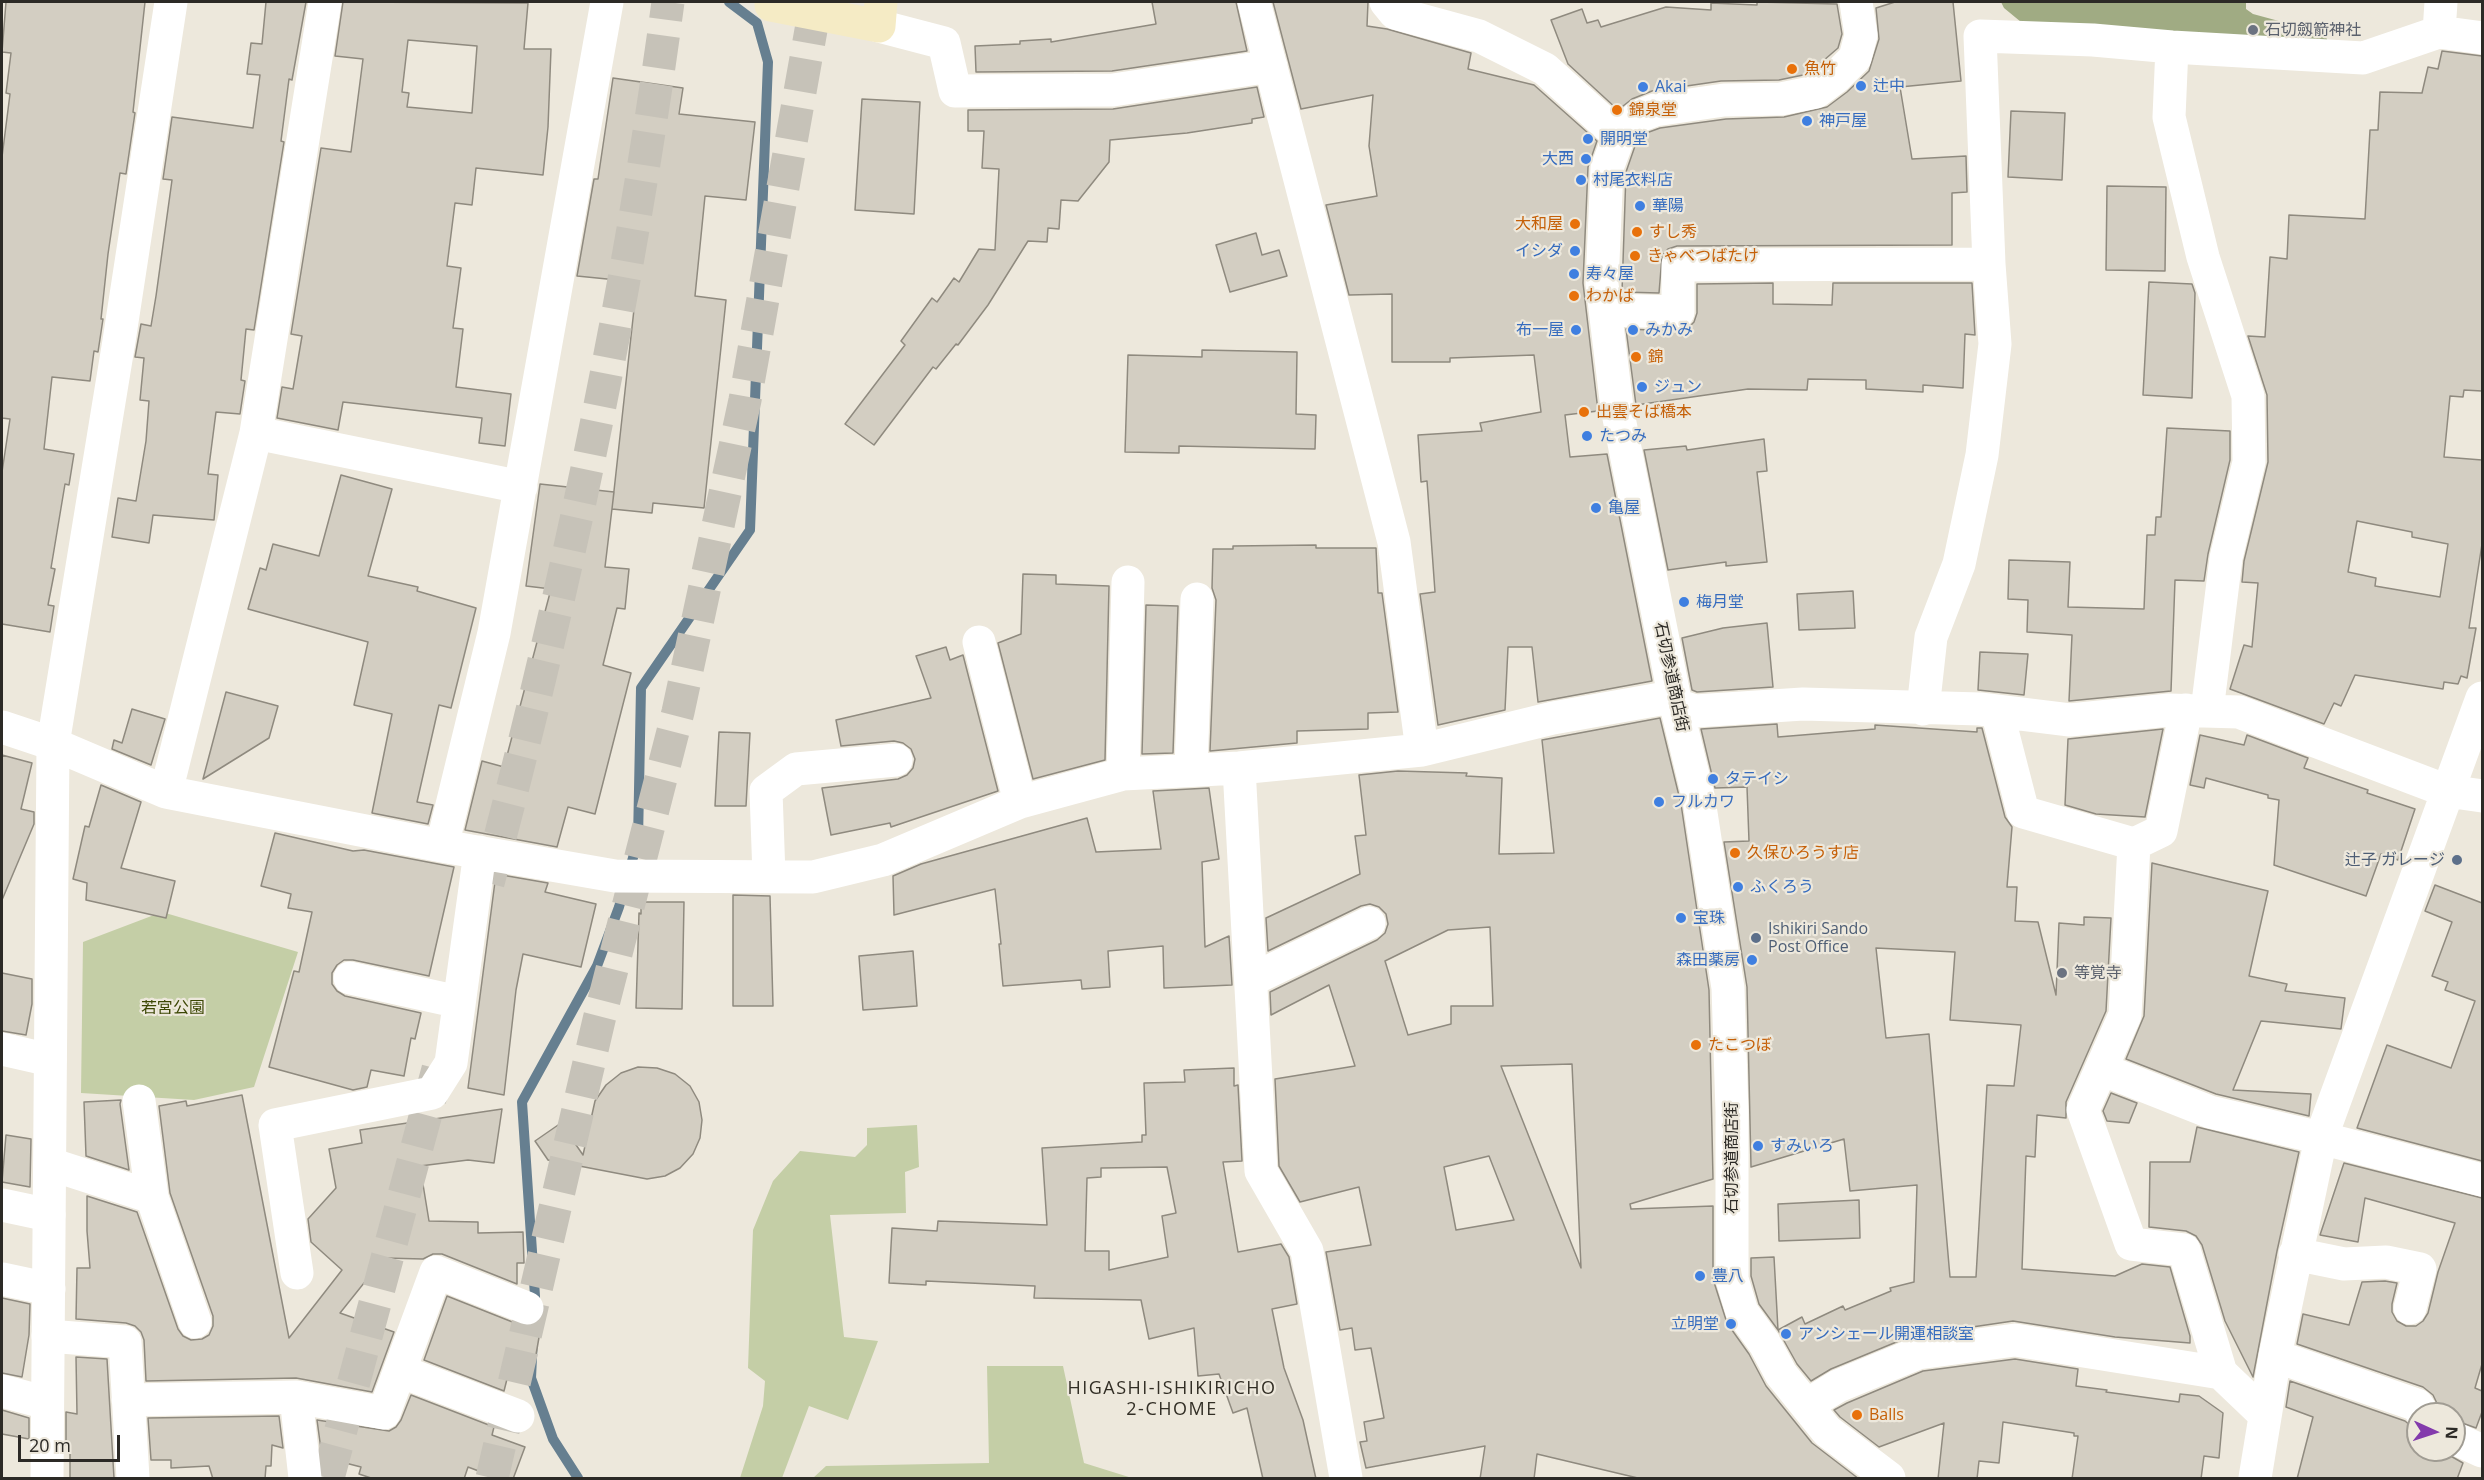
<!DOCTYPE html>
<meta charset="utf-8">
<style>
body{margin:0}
#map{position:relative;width:2484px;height:1480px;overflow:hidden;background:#ede8dc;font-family:"Open Sans",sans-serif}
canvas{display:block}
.frame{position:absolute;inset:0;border:3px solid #2c2a26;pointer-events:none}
.north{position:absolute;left:2406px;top:1402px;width:60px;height:60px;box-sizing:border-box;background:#ede8dc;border:2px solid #a09c93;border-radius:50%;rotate:93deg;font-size:16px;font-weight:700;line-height:24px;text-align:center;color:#2c2a26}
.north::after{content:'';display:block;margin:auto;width:21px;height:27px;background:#833aac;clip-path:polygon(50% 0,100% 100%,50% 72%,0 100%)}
.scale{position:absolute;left:18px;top:1435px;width:102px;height:27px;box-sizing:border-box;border:3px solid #2c2a26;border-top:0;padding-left:8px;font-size:18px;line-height:21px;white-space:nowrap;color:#2c2a26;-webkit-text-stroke:4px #ede8dc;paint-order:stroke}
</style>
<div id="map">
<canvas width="2484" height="1480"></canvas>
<div class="frame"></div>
<div class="north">N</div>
<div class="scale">20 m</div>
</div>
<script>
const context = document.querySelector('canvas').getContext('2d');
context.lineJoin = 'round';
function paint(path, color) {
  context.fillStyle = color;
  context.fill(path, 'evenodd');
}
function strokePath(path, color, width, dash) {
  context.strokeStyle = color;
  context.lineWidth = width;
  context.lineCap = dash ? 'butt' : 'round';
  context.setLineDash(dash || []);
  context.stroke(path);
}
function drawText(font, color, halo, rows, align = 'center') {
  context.font = font + ' "Open Sans","Noto Sans JP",sans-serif';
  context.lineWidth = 4.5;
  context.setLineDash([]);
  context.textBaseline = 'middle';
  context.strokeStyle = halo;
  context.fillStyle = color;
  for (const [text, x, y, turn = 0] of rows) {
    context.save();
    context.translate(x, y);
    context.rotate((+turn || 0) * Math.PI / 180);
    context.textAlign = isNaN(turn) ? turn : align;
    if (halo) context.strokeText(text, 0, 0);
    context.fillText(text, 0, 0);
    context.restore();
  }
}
paint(new Path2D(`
 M162 912 298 952 254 1087 194 1100 81 1093 83 942Z
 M917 1125 919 1167 905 1172 906 1213 830 1215 844 1337 878 1341 848 1420 809 1406 782 1478H740L763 1406 765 1381 748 1368 753 1230 773 1181 800 1151 855 1157 867 1145V1128Z
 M987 1366H1063L1084 1463 1132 1478H813L826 1466 989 1463Z`), '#c4cea6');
paint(new Path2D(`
 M2001 2H2246V9L2253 14 2323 33 2327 39V47L2021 22 2004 8Z`), '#a0ab83');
strokePath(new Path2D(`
 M578 1478 553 1439 531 1378 535 1296 522 1102 597 966 619 907 638 840 641 688 750 530 768 62 757 23 729 2`), '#667f90', 10);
const building = new Path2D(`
 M6 2H145L133 112 135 113 126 174 120 173 108 254 101 319H103L98 352 94 351 90 381 52 377 44 449 74 454 69 485 65 484 51 568 55 569 48 605 54 606 50 632 2 624V472L10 419 2 418V157L10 94 6 93 11 53 2 52Z
 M266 2H306L292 80 289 79 281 141 284 142 254 330 246 329 241 380 245 381 240 414 216 412 208 474 218 475 214 520 153 515 149 543 112 537 118 498 136 501 146 441 149 401 140 400 144 358 135 357 141 324 151 326 156 296 172 180 163 179 172 117 253 128 260 75 247 74 251 43 262 44Z
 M343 2 528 3 524 49H551L548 127 543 175 476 168 472 205 455 203 447 266 461 268 453 328 463 329 456 387 511 394 505 446 479 443 482 418 343 402 338 430 277 418 282 387 293 389 302 336 291 334 321 148 351 152 363 59 335 56ZM408 40 477 46 472 113 407 107 409 93 402 92Z
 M1152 2H1236L1247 51 1112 71 976 72 975 46 1020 44V41L1051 39V42L1156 24Z
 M1273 2H1368L1367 26 1387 29 1471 53 1468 69 1534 85 1597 141 1588 167 1583 283 1598 411 1565 415 1570 457 1607 454 1652 681 1538 702 1532 647H1508L1505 710 1438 725 1420 594 1435 592 1427 481 1421 482 1418 435 1482 431 1480 423 1541 412 1534 355 1450 358V362H1392V294L1349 295 1326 205 1377 196 1369 146 1373 95 1301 109Z
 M1757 2 1837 4 1842 34 1838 48 1808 74 1779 80 1721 81 1652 91 1632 99 1618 110 1568 64 1551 20 1582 9 1587 23 1598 20 1601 27 1666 7 1711 10V3L1757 5Z
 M1895 2H1953L1961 81 1900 87 1912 159 1966 156 1967 192 1952 193V245L1677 246 1668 249 1662 256 1659 293 1622 292 1626 172 1635 146 1649 132 1660 128 1726 119 1784 117 1827 107 1847 92 1869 71 1879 39 1876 8Z
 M2442 51 2482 56V391L2464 390 2463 397 2450 396 2444 457 2482 460V544L2469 628H2476L2467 678 2461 676 2458 684 2444 682 2443 689 2355 675 2341 706 2334 703 2324 724 2230 689 2244 645 2252 647 2258 583 2242 582 2244 561 2268 462 2267 395 2248 336 2265 337 2270 257 2287 259 2289 215 2365 219 2370 130H2378L2380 92 2422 93 2428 67 2438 69ZM2357 521 2412 532V537L2448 544 2440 597 2375 586 2376 578 2348 572Z
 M613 78 683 88 679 114 755 122 746 200 705 196 695 296 726 300 704 508 653 503 652 513 612 509 637 282 577 276 594 179H598Z
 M1257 87 1264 117 1252 119V123L1187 133 1110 140 1109 162 1078 201 1061 200 1059 229 1048 228 1047 242 1028 241 988 305 958 345 956 344 936 369 933 367 874 445 845 424 905 345 901 341 932 298 937 302 954 278 959 282 979 249 995 250 999 169 982 168 984 131H968V110L1113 109Z
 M862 99 920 102 914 214 855 210Z
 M2011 111 2065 113 2062 180 2008 177Z
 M2107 186 2166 187 2165 271 2106 270Z
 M1256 233 1262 255 1279 250 1287 276 1230 292 1216 245Z
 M2149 282 2192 284 2195 293 2192 398 2143 395Z
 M1773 283V304L1832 305 1833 283H1972L1975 335 1965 334 1963 388 1923 385V392L1866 389V380L1808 379 1807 390 1748 389 1636 405 1626 329 1677 331 1688 328 1694 322 1697 313V284Z
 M1202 350 1297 352 1296 414 1316 415 1315 449 1179 446V453L1125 452 1128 355 1202 357Z
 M2167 428 2230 431V460L2208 554 2204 581 2175 580 2171 691 2069 701 2072 635 2027 632 2028 600 2008 599 2009 560 2070 562 2068 607 2144 609 2147 535H2155L2156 517H2161Z
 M1764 439 1767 471 1757 472 1767 562 1726 566V562L1668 570 1644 450 1686 446 1687 450Z
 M341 475 392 489 368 576 418 587 417 591 476 608 451 708 439 705 417 802 433 805 428 824 372 813 392 714 354 705 368 642 248 609 260 568 266 570 273 544 319 556Z
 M540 484 614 492 605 567 629 569 625 609 617 608 603 665 631 673 595 814 568 807 557 847 465 830 482 761 504 767 551 589 526 586Z
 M1316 545V548H1376L1378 593H1382L1398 712 1368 713V729L1297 731V743L1210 751 1216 600 1212 588 1213 549H1233V546Z
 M1023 574 1056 575V584L1109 586 1105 760 1033 779 998 643 1021 634Z
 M1853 591 1855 628 1799 630 1797 594Z
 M1146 605 1178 606 1173 753 1142 754Z
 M1767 623 1773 687 1697 692 1692 690 1682 638 1723 628Z
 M946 647 950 660 963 655 998 791 891 827 890 823 831 835 822 788 898 779 907 775 913 768 915 759 911 749 903 743 894 741 841 746 836 720 931 698 916 656Z
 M1980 652 2028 654 2024 695 1978 690Z
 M226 692 278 706 269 738 203 779Z
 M132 709 165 719 151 765 112 749 114 740 122 743Z
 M1660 718 1681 804 1709 990 1713 1179 1630 1204 1631 1209 1713 1206V1279L1727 1323 1749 1354 1766 1386 1812 1443 1859 1479H1642L1537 1454 1534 1479H1480L1485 1446 1366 1468 1360 1442 1367 1441 1364 1422 1384 1418 1371 1348 1355 1350 1352 1328 1340 1330 1326 1252 1371 1245 1359 1187 1300 1202 1279 1166 1275 1079 1355 1066 1329 985 1271 1015 1270 992 1377 940 1385 933 1388 924 1386 914 1379 907 1370 904 1361 906 1268 951 1266 918 1360 874 1355 836 1366 835 1359 775 1398 771 1467 773 1466 776 1502 778 1499 854 1554 853 1542 740ZM1490 927 1493 1006H1451V1024L1408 1035 1385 961 1448 930ZM1572 1064 1581 1268 1501 1066ZM1489 1156 1514 1220 1456 1230 1444 1167Z
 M1777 724 1778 737 1875 729V725L1977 732V728H1982L2005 817 2012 827 2007 887H2017L2015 921 2038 922 2056 995 2059 923 2084 925V917L2111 918 2106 1011 2066 1102V1118L2037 1115 2035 1157 2026 1156 2022 1269 2115 1276 2142 1264 2170 1267 2190 1336V1343L2115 1337 2013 1321 1911 1336 1831 1369 1811 1381 1797 1364 1778 1330 1802 1317 1805 1324 1843 1306 1845 1310 1891 1291 1890 1288 1914 1282 1917 1185 1850 1191 1844 1139 1751 1167 1747 987 1724 842 1749 841 1747 787 1715 788 1701 729ZM1876 948 1955 952 1950 1020 2021 1025 2014 1086 1987 1085 1976 1277H1950L1929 1034 1886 1038Z
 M2163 729 2145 817 2096 814 2065 805 2068 739Z
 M719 732 750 733 746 806H715Z
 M2200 735 2244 745 2247 735 2308 758 2304 768 2368 790 2367 793 2415 809 2398 860 2381 854 2366 896 2274 865 2279 800 2268 798V795L2206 778 2204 788 2190 785Z
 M2 755 32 763 21 809 34 812V824L2 900Z
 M101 785 141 802 121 868 175 881 166 918 86 900 87 883 73 879 85 826 89 827Z
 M1209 788 1219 859 1202 862 1205 947 1229 936 1232 985 1164 988 1163 946 1108 951 1110 987 1082 989 1081 980 1003 986 999 944H1001L995 889 894 915 893 876 921 864 1087 818 1096 852 1161 849 1153 791Z
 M275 833 353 851 364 850 454 867 429 976 353 960H344L337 965 332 973V984L337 991 345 996 421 1013 415 1039 411 1038 404 1076 371 1070 367 1087 353 1090 269 1067 294 971 299 972 312 912 288 908 291 894 261 886Z
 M2152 863 2268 891 2249 976 2287 984 2285 991 2345 998 2341 1029 2261 1021 2233 1090 2311 1094 2309 1116 2216 1094 2126 1059 2144 1016Z
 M496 874 548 883 545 892 596 904 581 967 523 954 516 990 504 1095 468 1088Z
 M2435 885 2482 903V1161L2357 1128 2387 1045 2451 1068 2475 1001 2445 990 2448 982 2432 976 2452 922 2425 911Z
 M733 895 770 896 773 1006H733Z
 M641 902H684L682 1009 636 1008 639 913 641 914Z
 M913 951 917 1006 863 1010 859 956Z
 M2 973 32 979V1004L26 1035 2 1031Z
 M638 1067 657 1068 675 1074 690 1086 699 1102 702 1120 700 1138 693 1154 680 1168 665 1176 647 1179 548 1160 535 1141 561 1123 583 1155 595 1101 606 1085 621 1073Z
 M1234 1068V1086L1238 1085 1242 1161 1223 1162 1238 1252 1281 1244 1289 1257 1297 1304 1272 1309 1284 1368 1303 1420 1316 1479H1263L1247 1408 1233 1413 1219 1374 1198 1376 1194 1328 1149 1339 1141 1300 1034 1298 1035 1286 926 1281V1285L889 1283 892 1228 937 1231 938 1221 1047 1225 1042 1148 1142 1142V1135H1146L1144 1083 1185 1082 1184 1070ZM1167 1167 1176 1213 1162 1216 1168 1257 1109 1270V1251H1085L1087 1178 1101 1177V1168Z
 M2111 1093 2137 1103 2129 1123 2107 1121 2103 1111Z
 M242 1095 289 1338 342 1270 311 1242 308 1219 336 1188 329 1149 362 1143 360 1130 502 1109 494 1163 468 1160 420 1166 429 1221 478 1222V1233L523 1232 524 1263H517V1284L442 1254H433L423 1259 384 1258 340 1313 394 1332 372 1392 296 1378 146 1381 144 1340 141 1332 135 1326 126 1323 76 1319 77 1268H90L87 1231V1196L137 1212 178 1329 183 1336 191 1340 202 1339 209 1335 213 1326V1316L170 1193 159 1106 186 1101 187 1106Z
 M121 1100 120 1104 129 1170 86 1156 84 1102Z
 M2197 1127 2299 1152 2277 1251 2253 1377 2225 1321 2202 1245 2196 1236 2186 1231 2149 1227 2150 1162H2190Z
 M6 1135 31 1139 30 1187 2 1182Z
 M2344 1163 2482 1198V1364L2475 1388 2482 1391V1412L2476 1428 2454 1420V1414H2442L2433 1395 2423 1387 2297 1344 2303 1314 2349 1325 2362 1282 2385 1281 2397 1283 2392 1304V1312L2397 1321 2406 1326H2416L2423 1321 2428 1313 2438 1272 2455 1223 2365 1198 2358 1242 2320 1235Z
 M1859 1200 1860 1238 1779 1241 1778 1204Z
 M1774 1257 1778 1330 1759 1304 1751 1276V1258Z
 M447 1296 520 1325 541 1326 534 1366 511 1363 504 1391 424 1360Z
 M2 1298 30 1304 29 1335 22 1377 2 1373Z
 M76 1357 107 1359 114 1478H70V1445H66V1412L77 1414Z
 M2015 1359 2078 1369 2076 1386 2107 1390 2106 1392 2179 1402 2180 1394 2199 1396 2223 1413 2219 1458 2204 1456 2201 1479H2072L2078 1436H2074V1433L2003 1422 1999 1463 1979 1461 1977 1479H1938L1944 1423 1879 1447 1840 1417 1834 1410 1847 1403 1923 1371Z
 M2290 1381 2405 1421 2418 1432V1450H2440L2463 1463 2457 1479H2297L2313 1417 2286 1407Z
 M411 1395 494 1427 492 1435 525 1447 513 1479H500L468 1467 464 1479H374L359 1474 361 1467 322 1457 317 1420 389 1431 396 1427 401 1420Z
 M2 1410 29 1418V1439L2 1434Z
 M279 1416 283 1448 272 1445 271 1466H266L265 1479H213L209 1466 171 1468V1460H151L148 1418Z`);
paint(building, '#d3cec2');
strokePath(building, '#8f8a7f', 1.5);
strokePath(new Path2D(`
 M488 883C565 593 628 299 668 2
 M328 1478 438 1069
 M492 1478 599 1020 678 712 745 400 816 2`), '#c6c2b8', 33, [33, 16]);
strokePath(new Path2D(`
 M1254 2 1394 542 1422 750
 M1386 2 1395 13 1479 36 1545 69 1619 136
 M1856 2 1861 35 1855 58 1836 77 1816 92 1781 99 1724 100 1655 110 1639 116 1619 136 1607 168 1602 284 1617 408 1676 705 1699 800 1728 988 1732 1112V1279L1742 1312 1765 1344 1781 1374 1827 1431 1889 1478
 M879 26 944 43 955 91 1113 90 1271 66
 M2439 32 2441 2
 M2172 47 2169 117 2203 257 2248 396 2249 462 2226 558 2207 711
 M1607 310 1678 312V265L1989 264
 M256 433 521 487
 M979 642 1020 802
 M1923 709 1931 637 1959 564 1982 455 1995 344 1989 264 1980 36 2093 40 2172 47 2363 58 2439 32 2482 38
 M1997 711 2023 812 2134 844 2125 1015 2083 1110 2131 1244 2184 1250 2221 1373
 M2 727 53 744 166 792 442 846 615 876 813 877 883 860 1020 802 1123 774 1239 768 1422 750 1553 718 1666 698 1676 705 1695 711 1803 704 1980 709 2070 720 2169 710 2239 712 2447 791 2482 796
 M1239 768 1261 1171 1307 1251 1346 1478
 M1191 769 1197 599
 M1123 774 1128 582
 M166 792 256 433 325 2
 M2134 844 2161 831 2186 710
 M442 846 494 633 607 2
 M769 876 766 791 796 769 896 760
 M350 978 459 1002
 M1251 980 1369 923
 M2 1049 50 1060
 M2101 1069 2210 1112 2321 1138 2482 1180
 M139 1101 152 1197 195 1322
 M50 1164 152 1197
 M2 1205 49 1215
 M2295 1254 2344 1264 2386 1262 2420 1269 2410 1308
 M297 1273 275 1125 432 1093 451 1063 480 852
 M2 1279 49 1289
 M48 1336 125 1342 133 1478
 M2275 1356 2417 1405 2423 1414
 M400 1371 518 1416
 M2 1391 47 1403
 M296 1397 384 1413 436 1272 527 1308
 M128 1400 296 1397 305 1478
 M1807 1405 1838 1386 1918 1353 2015 1340 2221 1373 2265 1415
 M2454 1438 2482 1451
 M2255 1478 2275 1356 2321 1138 2482 698`), '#fff', 33);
strokePath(new Path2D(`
 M47 1478 53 744 119 341 171 2`), '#fff', 33);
strokePath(new Path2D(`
 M771 2V5L879 26 881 2`), '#f5ebc5', 33);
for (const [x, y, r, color] of [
 [2253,30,6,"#6b7280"],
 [1792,69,6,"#e8710a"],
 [1861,86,6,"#3f7fe0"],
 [1643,87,6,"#3f7fe0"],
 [1617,110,6,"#e8710a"],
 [1807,121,6,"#3f7fe0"],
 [1588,139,6,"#3f7fe0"],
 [1586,159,6,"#3f7fe0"],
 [1581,180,6,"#3f7fe0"],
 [1640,206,6,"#3f7fe0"],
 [1575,224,6,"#e8710a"],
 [1637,232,6,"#e8710a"],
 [1575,251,6,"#3f7fe0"],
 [1635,256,6,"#e8710a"],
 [1574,274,6,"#3f7fe0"],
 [1574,296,6,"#e8710a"],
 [1576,330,6,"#3f7fe0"],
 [1633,330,6,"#3f7fe0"],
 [1636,357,6,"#e8710a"],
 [1642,387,6,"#3f7fe0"],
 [1584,412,6,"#e8710a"],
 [1587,436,6,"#3f7fe0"],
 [1596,508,6,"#3f7fe0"],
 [1684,602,6,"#3f7fe0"],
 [1713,779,6,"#3f7fe0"],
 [1659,802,6,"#3f7fe0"],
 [1735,853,6,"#e8710a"],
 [2457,860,6,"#5c6f8a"],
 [1738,887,6,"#3f7fe0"],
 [1681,918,6,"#3f7fe0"],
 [1756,938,6,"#5c6f8a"],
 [1752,960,6,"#3f7fe0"],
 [2062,973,6,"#6b7280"],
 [1696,1045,6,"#e8710a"],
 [1758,1146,6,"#3f7fe0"],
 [1700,1276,6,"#3f7fe0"],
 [1731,1324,6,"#3f7fe0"],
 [1786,1334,6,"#3f7fe0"],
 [1857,1415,6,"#e8710a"]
]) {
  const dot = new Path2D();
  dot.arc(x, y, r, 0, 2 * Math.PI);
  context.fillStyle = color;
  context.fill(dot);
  strokePath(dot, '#ede8dc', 2);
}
drawText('16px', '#5b616d', '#ede8dc', [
 ["石切劔箭神社",2265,30],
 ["等覚寺",2074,973]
], 'left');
drawText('16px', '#c56008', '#ede8dc', [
 ["魚竹",1804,69],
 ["錦泉堂",1629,110],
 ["大和屋",1563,224,"right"],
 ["すし秀",1649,232],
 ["きゃべつばたけ",1647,256],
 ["わかば",1586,296],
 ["錦",1648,357],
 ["出雲そば橋本",1596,412],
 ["久保ひろうす店",1747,853],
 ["たこつぼ",1708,1045],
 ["Balls",1869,1415]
], 'left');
drawText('16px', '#366cbe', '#ede8dc', [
 ["辻中",1873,86],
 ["Akai",1655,87],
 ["神戸屋",1819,121],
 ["開明堂",1600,139],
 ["大西",1574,159,"right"],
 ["村尾衣料店",1593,180],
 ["華陽",1652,206],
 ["イシダ",1563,251,"right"],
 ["寿々屋",1586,274],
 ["布一屋",1564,330,"right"],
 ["みかみ",1645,330],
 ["ジュン",1654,387],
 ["たつみ",1599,436],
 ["亀屋",1608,508],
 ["梅月堂",1696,602],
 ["タテイシ",1725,779],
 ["フルカワ",1671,802],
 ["ふくろう",1750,887],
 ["宝珠",1693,918],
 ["森田薬房",1740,960,"right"],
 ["すみいろ",1770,1146],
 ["豊八",1712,1276],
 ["立明堂",1719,1324,"right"],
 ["アンシェール開運相談室",1798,1334]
], 'left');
drawText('16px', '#2c2a26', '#ede8dc', [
 ["石切参道商店街",1671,677,78],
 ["石切参道商店街",1732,1158,-90]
]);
drawText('16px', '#4e5e75', '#ede8dc', [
 ["辻子 ガレージ",2445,860],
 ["Ishikiri Sando",1768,929,"left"],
 ["Post Office",1768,947,"left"]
], 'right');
drawText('16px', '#3c4704', '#ede8dc', [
 ["若宮公園",173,1008]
]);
context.letterSpacing = '1.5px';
drawText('18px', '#322e25', '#ede8dc', [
 ["HIGASHI-ISHIKIRICHO",1172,1389],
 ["2-CHOME",1172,1410]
]);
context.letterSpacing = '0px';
</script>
